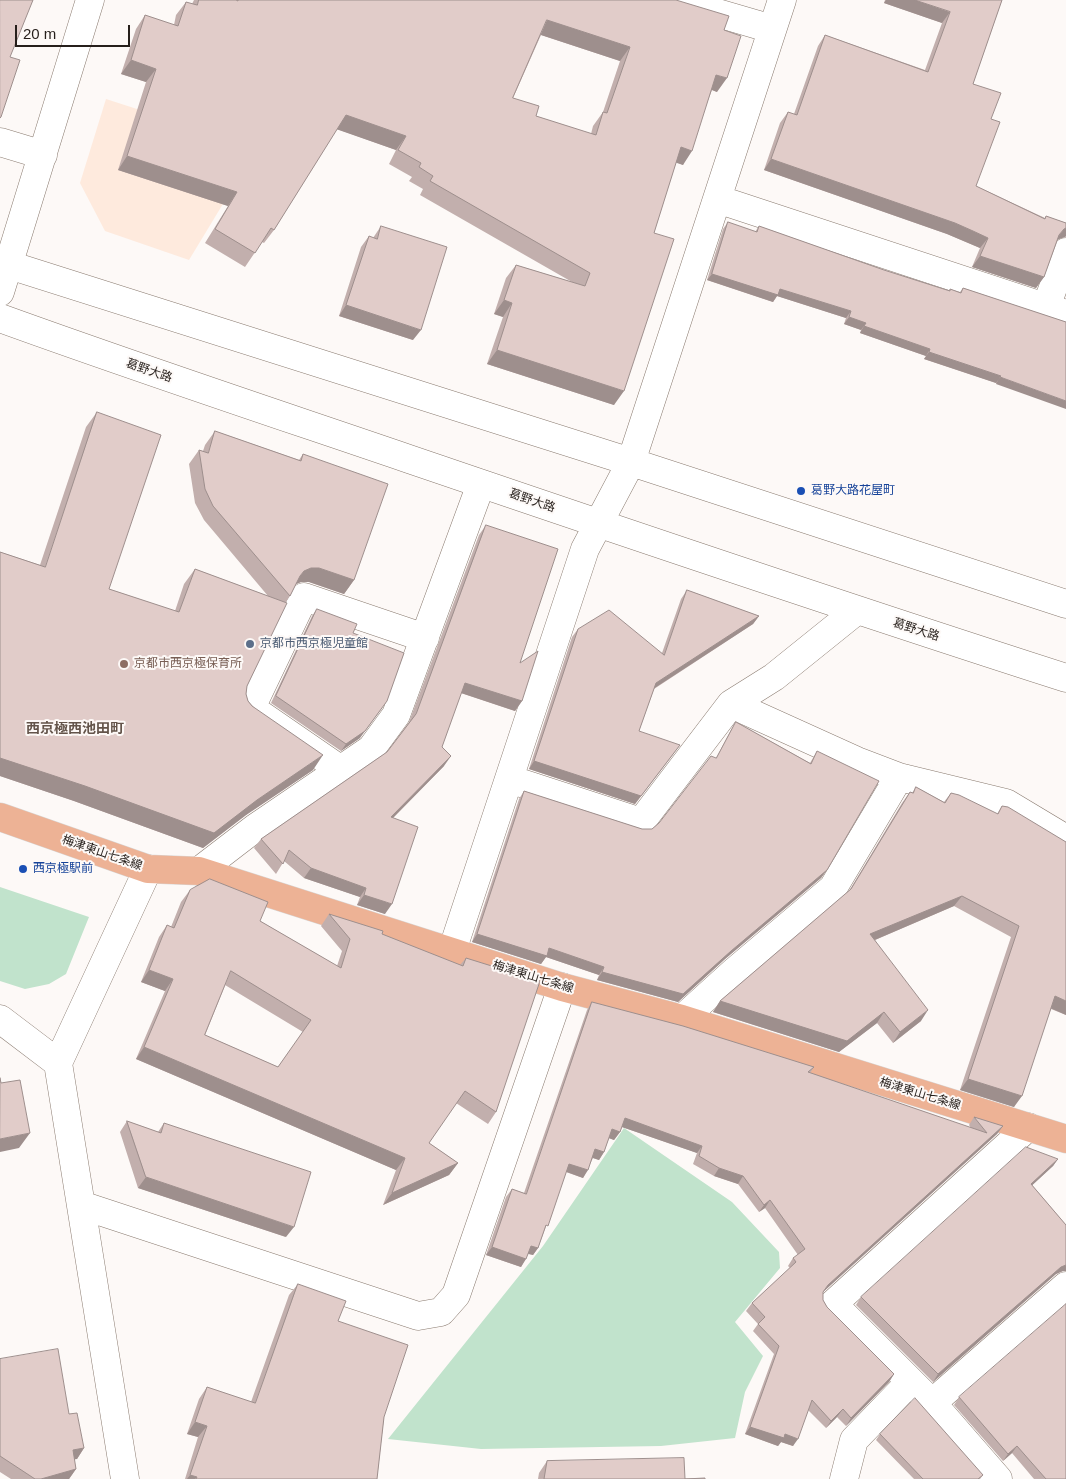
<!DOCTYPE html>
<meta charset="utf-8">
<style>
body{margin:0}
#map{position:relative;width:1066px;height:1479px;overflow:hidden;background:#fdf9f7;font-family:Arial,sans-serif}
canvas{display:block}
.scale{position:absolute;left:15px;top:25px;width:115px;height:22px;box-sizing:border-box;border:2px solid #261f1b;border-top:0;padding-left:6px;font-size:15px;line-height:18px;white-space:nowrap;color:#261f1b;-webkit-text-stroke:4px #fdf9f7;paint-order:stroke}
</style>
<div id="map">
<canvas width="1066" height="1479"></canvas>
<div class="scale">20 m</div>
</div>
<script>
const context = document.querySelector('canvas').getContext('2d');
context.lineJoin = 'round';
function paint(path, color) {
  context.fillStyle = color;
  context.fill(path, 'evenodd');
}
function strokePath(path, color, width, dash) {
  context.strokeStyle = color;
  context.lineWidth = width;
  context.lineCap = dash ? 'butt' : 'round';
  context.setLineDash(dash || []);
  context.stroke(path);
}
function drawText(font, color, halo, rows, align = 'center') {
  context.font = font + ' Arial,"Noto Sans JP",sans-serif';
  context.lineWidth = 4;
  context.setLineDash([]);
  context.textBaseline = 'middle';
  context.strokeStyle = halo;
  context.fillStyle = color;
  for (const [text, x, y, turn = 0] of rows) {
    context.save();
    context.translate(x, y);
    context.rotate((+turn || 0) * Math.PI / 180);
    context.textAlign = isNaN(turn) ? turn : align;
    if (halo) context.strokeText(text, 0, 0);
    context.fillText(text, 0, 0);
    context.restore();
  }
}
paint(new Path2D(`
 M106 99 137 109 232 189 189 260 105 231 80 183Z`), '#feeadd');
paint(new Path2D(`
 M0 887 89 917 66 974 49 984 25 989 0 981Z
 M624 1128 732 1202 779 1252 780 1268 735 1322 763 1356 745 1392 735 1438 661 1446 481 1449 388 1439 543 1246Z`), '#c1e3cc');
const minor = new Path2D(`
 M673 0 772 29
 M0 142 43 155
 M717 199 1066 314
 M0 262 631 462 1066 604
 M0 292 90 0
 M1046 307 1066 252
 M0 318C135 367 271 412 406 458 626 533 845 607 1066 678
 M341 770 251 708 304 597 425 638
 M899 777 1006 803 1066 839
 M509 779 641 822 731 704
 M199 871 255 828 371 749 396 715 481 484
 M452 951 585 549 631 462 782 0
 M0 1019 58 1063
 M682 1019 735 971 833 888 899 777 857 761 731 704 774 677 856 611
 M81 1205 418 1316 441 1312 456 1295 562 987
 M932 1403 1066 1286
 M125 1479 58 1063 148 869
 M844 1479 854 1440 910 1382
 M998 1479 932 1403 833 1304 1028 1127`);
const major = new Path2D(`
 M0 817 148 869 199 871 562 987 682 1019 1066 1139`);
strokePath(minor, '#8a7b70', 29);
strokePath(major, '#d8d7d6', 29);
strokePath(minor, '#fff', 28);
strokePath(major, '#edb295', 28);
paint(new Path2D(`
 M194 0H676L724 30 717 92 712 90 683 165 676 162 654 233 614 405 487 364 503 317 494 314 506 278 516 265 572 282 420 195 423 189 409 181 412 177 389 164 396 150 337 129 274 230 264 243 262 242 245 267 205 243 228 206 118 170 146 82 121 74 136 29 145 15 174 25 176 15 186 2 192 4ZM541 35 620 61 603 112 593 126 591 134 536 116 513 98Z
 M885 0H1002L973 84 991 119 976 186 1045 218 1046 216 1066 223V236L1065 237 1058 239 1044 277 1036 288 972 267 980 248 947 234 764 170 780 123 788 112 794 114 818 46 825 35 925 70 942 23 884 3Z
 M728 222 755 232 759 226 884 270 949 291 950 289 960 292 963 288 1066 322 996 384V383L924 359 926 356 860 333 861 330 844 324 846 318 777 296 773 302 707 280 723 229Z
 M381 226 413 340 339 316 361 247 369 236 373 238Z
 M97 412 109 589 175 611 184 584 195 569 268 596 204 520 195 503 189 464 199 450 203 451 205 445 215 431 299 460 303 454 354 580 344 594 309 582H301L296 584 290 596 286 602 247 686 246 694 248 701 313 770 246 815 203 848 74 801 0 776V552L40 565 86 427Z
 M486 525 520 663 522 701 515 711 461 693 442 747 444 766 393 818 385 914 357 905 360 897 304 878 284 861 276 874 254 848 261 839 387 752 409 722 479 535Z
 M687 590 759 616 753 624 654 689 639 731 674 753 635 804 529 769 572 637 578 629 662 653 681 599Z
 M317 609 353 633 360 738 341 751 271 703 312 616Z
 M736 722 810 763 817 751 827 870 821 878 725 959 678 1002 597 980 599 975 546 957 541 964 472 942 519 799 524 791 642 829H652L659 823 716 758 731 730Z
 M916 787 944 802 951 793 997 814 1002 806 1066 842V1015L1051 1009 1014 1107 960 1090 1011 937 954 906 875 940 921 1021 893 1043 877 1023 839 1052 713 1012 720 1001 849 891 902 803 910 792 912 793Z
 M190 890 260 921 337 966 342 951 321 926 329 914 460 965 466 958 496 1112 488 1124 456 1103 429 1143 458 1163 449 1175 383 1205 396 1170 136 1059 165 991 141 982 159 937 167 925 171 927 181 902ZM225 985 303 1032 278 1067 205 1035Z
 M592 1002 814 1067 810 1073 971 1128 969 1125 974 1117 1003 1126 997 1134 823 1292V1300L827 1307 894 1374 889 1382 846 1426 837 1417 826 1428 808 1410 793 1446 781 1442 778 1446 745 1434 774 1354 753 1331 758 1324 746 1311 752 1303 790 1268 788 1266 793 1258 798 1255 765 1208 759 1212 738 1184 714 1176 693 1164 697 1153 622 1127 620 1132 614 1140 609 1138 604 1152 599 1160 593 1158 583 1178 566 1172 538 1248 533 1255 528 1254 521 1267 486 1255 506 1197 512 1189 524 1193 587 1010Z
 M127 1121 158 1132 164 1123 286 1237 138 1188 120 1132Z
 M1058 1159 1053 1166 1032 1185 1066 1225V1271H1063L1056 1274 933 1382 856 1305 861 1297Z
 M298 1284 338 1321 384 1417 377 1479H185L198 1437 187 1434 199 1399 207 1387 251 1402 289 1295Z
 M0 1359 69 1414 84 1448 77 1459H74L76 1469 69 1479H11L0 1472Z
 M959 1397 1066 1479H1034L1012 1453 1003 1461 954 1405Z
 M880 1434 983 1475 980 1479H914L876 1440Z
 M547 1461 685 1479H705H538L539 1473Z`), '#c2afad');
paint(new Path2D(`
 M886 0H915L950 12 942 23 884 3Z
 M547 20 630 47 620 61 538 34Z
 M131 60 156 69 146 82 121 74Z
 M716 75 727 78 717 92 707 88Z
 M346 115 406 136 396 150 336 129Z
 M681 147 692 151 683 165 671 161Z
 M127 156 237 192 228 206 118 170Z
 M771 159 955 223 988 238 980 248 947 234 764 170Z
 M1066 228V236L1065 237 1056 240 1064 229Z
 M980 256 1044 277 1036 288 972 267Z
 M712 274 780 289 851 311 846 318 777 296 773 302 707 280Z
 M504 300 512 303 503 317 494 314Z
 M346 305 421 330 413 340 339 316Z
 M849 317 866 323 861 330 844 324Z
 M864 326 930 349 926 356 860 333Z
 M497 350 624 391 614 405 487 364Z
 M929 352 1001 376 996 383 924 359Z
 M1000 377 1066 401V409L996 384Z
 M311 568H319L354 580 344 594 309 582H301L294 585 290 590 304 571Z
 M759 616 753 624 650 691 656 683Z
 M465 683 522 701 515 711 458 692Z
 M382 708 360 738 341 751 346 744Z
 M680 745 635 804 529 769 534 761Z
 M323 755 313 770 246 815 203 848 74 801 0 776V758L257 800Z
 M451 756 444 766 384 827 391 817Z
 M311 868 366 888 360 897 304 878Z
 M827 870 821 878 725 959 678 1002 597 980 602 972 731 951Z
 M364 895 392 904 385 914 357 905Z
 M962 896 954 906 863 945 870 934Z
 M477 934 549 948 604 967 599 975 546 957 541 964 472 942Z
 M149 970 173 979 165 991 141 982Z
 M1055 996 1066 1001V1015L1048 1007Z
 M720 1001 884 1012 877 1023 839 1052 713 1012Z
 M928 1010 921 1021 893 1043 900 1032Z
 M144 1047 405 1158 396 1170 136 1059Z
 M968 1079 1022 1096 1014 1107 960 1090Z
 M625 1118 702 1146 697 1153 619 1126Z
 M1003 1126 997 1134 822 1293 828 1285Z
 M612 1129 620 1132 614 1140 606 1137Z
 M30 1133 19 1148 0 1152V1139Z
 M595 1149 604 1152 599 1160 590 1157Z
 M1058 1159 1053 1166 1026 1191 1031 1184Z
 M458 1163 449 1175 383 1205 392 1193Z
 M569 1164 588 1170 583 1178 564 1171Z
 M719 1168 743 1176 738 1184 714 1176Z
 M146 1177 294 1227 286 1237 138 1188Z
 M770 1200 765 1208 759 1212 764 1205Z
 M531 1246 538 1248 533 1255 526 1253Z
 M492 1247 526 1259 521 1267 486 1255Z
 M1066 1265V1271H1063L1056 1274 933 1382 938 1374 1061 1267Z
 M894 1374 889 1382 846 1426 851 1418Z
 M843 1409 837 1417 826 1428 831 1421Z
 M195 1422 207 1426 198 1437 187 1434Z
 M750 1427 785 1434 798 1439 793 1446 781 1442 778 1446 745 1434Z
 M1017 1446 1012 1453 1003 1461 1008 1454Z
 M84 1448 77 1459 65 1461 73 1450Z
 M76 1469 69 1479H41Z
 M190 1475 197 1477 195 1479H187Z`), '#9e8f8d');
const building = new Path2D(`
 M0 0H33L10 57 20 60 1 117 0 118Z
 M199 0H236L238 1V0H676L729 16 724 30 741 36 727 78 716 75 692 151 681 147 654 233 674 239 624 391 497 350 512 303 504 300 516 265 585 286 590 273 430 181 433 176 419 167 421 163 398 150 406 136 346 115 274 230 271 228 255 253 215 229 237 192 127 156 156 69 131 60 145 15 178 26 186 2 197 5ZM547 20 630 47 607 113 603 112 596 135 536 116 539 106 513 98Z
 M915 0H1002L973 84 1001 93 991 119 1000 122 976 186 1045 219 1046 216 1066 223V228L1064 229 1059 235 1044 277 980 256 988 238 973 231 955 223 771 159 788 112 797 115 825 35 928 72 950 12Z
 M728 222 757 232 759 226 884 270 950 291V289L961 293 963 288 1066 322V401L1000 377 1001 376 929 352 930 349 864 326 866 323 849 317 851 311 780 289 778 295 712 274Z
 M381 226 447 247 421 330 346 305 369 236 377 239Z
 M97 412 161 435 109 589 179 612 195 569 287 603 247 686 246 694 248 701 252 706 323 755 257 800 214 833 85 786 0 758V552L45 567Z
 M215 431 301 461 303 454 388 484 354 580 319 568H311L304 571 300 576 290 596 213 506 205 489 199 450 208 453Z
 M486 525 558 549 520 663 538 651 522 701 465 683 442 747 451 756 391 817 418 827 392 904 364 895 366 888 311 868 289 850 283 864 261 839 387 752 416 714Z
 M687 590 759 616 656 683 639 731 680 745 641 796 534 761 578 629 609 610 664 655Z
 M317 609 357 624 353 633 404 653 387 701 365 731 346 744 276 696Z
 M736 722 811 764 817 751 879 781 827 870 731 951 683 994 602 972 604 967 549 948 547 956 477 934 524 791 642 829H652L659 823 711 756 716 758Z
 M916 787 945 803 951 793 959 795 998 814 1002 806 1008 807 1066 842V1001L1055 996 1022 1096 968 1079 1019 926 962 896 870 934 928 1010 900 1032 884 1012 847 1041 720 1001 851 889 910 792 913 793Z
 M210 879 268 902 260 921 341 968 350 939 329 914 383 931 382 934 463 966 466 958 540 981 496 1112 465 1091 429 1143 458 1163 392 1193 405 1158 144 1047 173 979 149 970 167 925 174 928 190 890ZM231 971 311 1020 278 1067 205 1035Z
 M592 1002 683 1026 814 1067 808 1072 987 1133 974 1117 1003 1126 828 1285 823 1292V1300L827 1307 894 1374 851 1418 843 1409 831 1421 812 1400 798 1439 785 1434 784 1438 750 1427 779 1346 758 1324 765 1317 752 1303 796 1262 793 1258 805 1249 770 1200 764 1205 743 1176 719 1168 699 1156 702 1146 625 1118 620 1132 612 1129 604 1152 595 1149 588 1170 569 1164 548 1226 546 1225 538 1248 531 1246 526 1259 492 1247 512 1189 526 1194Z
 M0 1078 1 1083 20 1080 30 1133 0 1139Z
 M127 1121 161 1133 164 1123 311 1172 294 1227 146 1177Z
 M1026 1147 1058 1159 1031 1184 1066 1225V1265L1061 1267 938 1374 861 1297Z
 M298 1284 346 1301 338 1321 408 1345 384 1417 377 1479H196L197 1477 190 1475 207 1426 195 1422 207 1387 255 1403Z
 M1066 1304V1479H1046L1017 1446 1008 1454 959 1397Z
 M58 1349 69 1414 77 1413 84 1448 73 1450 76 1469 41 1479H35L0 1456V1359Z
 M915 1398 983 1475 978 1479H923L880 1434Z
 M684 1458 685 1479 705 1478V1479H544L547 1461Z`);
paint(building, '#e1ccc9');
strokePath(building, '#9e8f8d', 1);
for (const [x, y, r, color] of [
 [801,491,5,"#1a4fb4"],
 [250,644,5,"#5c6f8a"],
 [124,664,5,"#8d6e63"],
 [23,869,5,"#1a4fb4"]
]) {
  const dot = new Path2D();
  dot.arc(x, y, r, 0, 2 * Math.PI);
  context.fillStyle = color;
  context.fill(dot);
  strokePath(dot, '#fdf9f7', 2);
}
drawText('12px', '#261f1b', '#fdf9f7', [
 ["葛野大路",149,371,19],
 ["葛野大路",532,501,19],
 ["葛野大路",916,630,18],
 ["梅津東山七条線",102,853,19],
 ["梅津東山七条線",533,977,17],
 ["梅津東山七条線",920,1094,17]
]);
drawText('12px', '#164399', '#fdf9f7', [
 ["葛野大路花屋町",811,491],
 ["西京極駅前",33,869]
], 'left');
drawText('12px', '#4e5e75', '#fdf9f7', [
 ["京都市西京極児童館",260,644]
], 'left');
drawText('12px', '#785e54', '#fdf9f7', [
 ["京都市西京極保育所",134,664]
], 'left');
drawText('bold 14px', '#63544a', '#fdf9f7', [
 ["西京極西池田町",75,729]
]);
</script>
